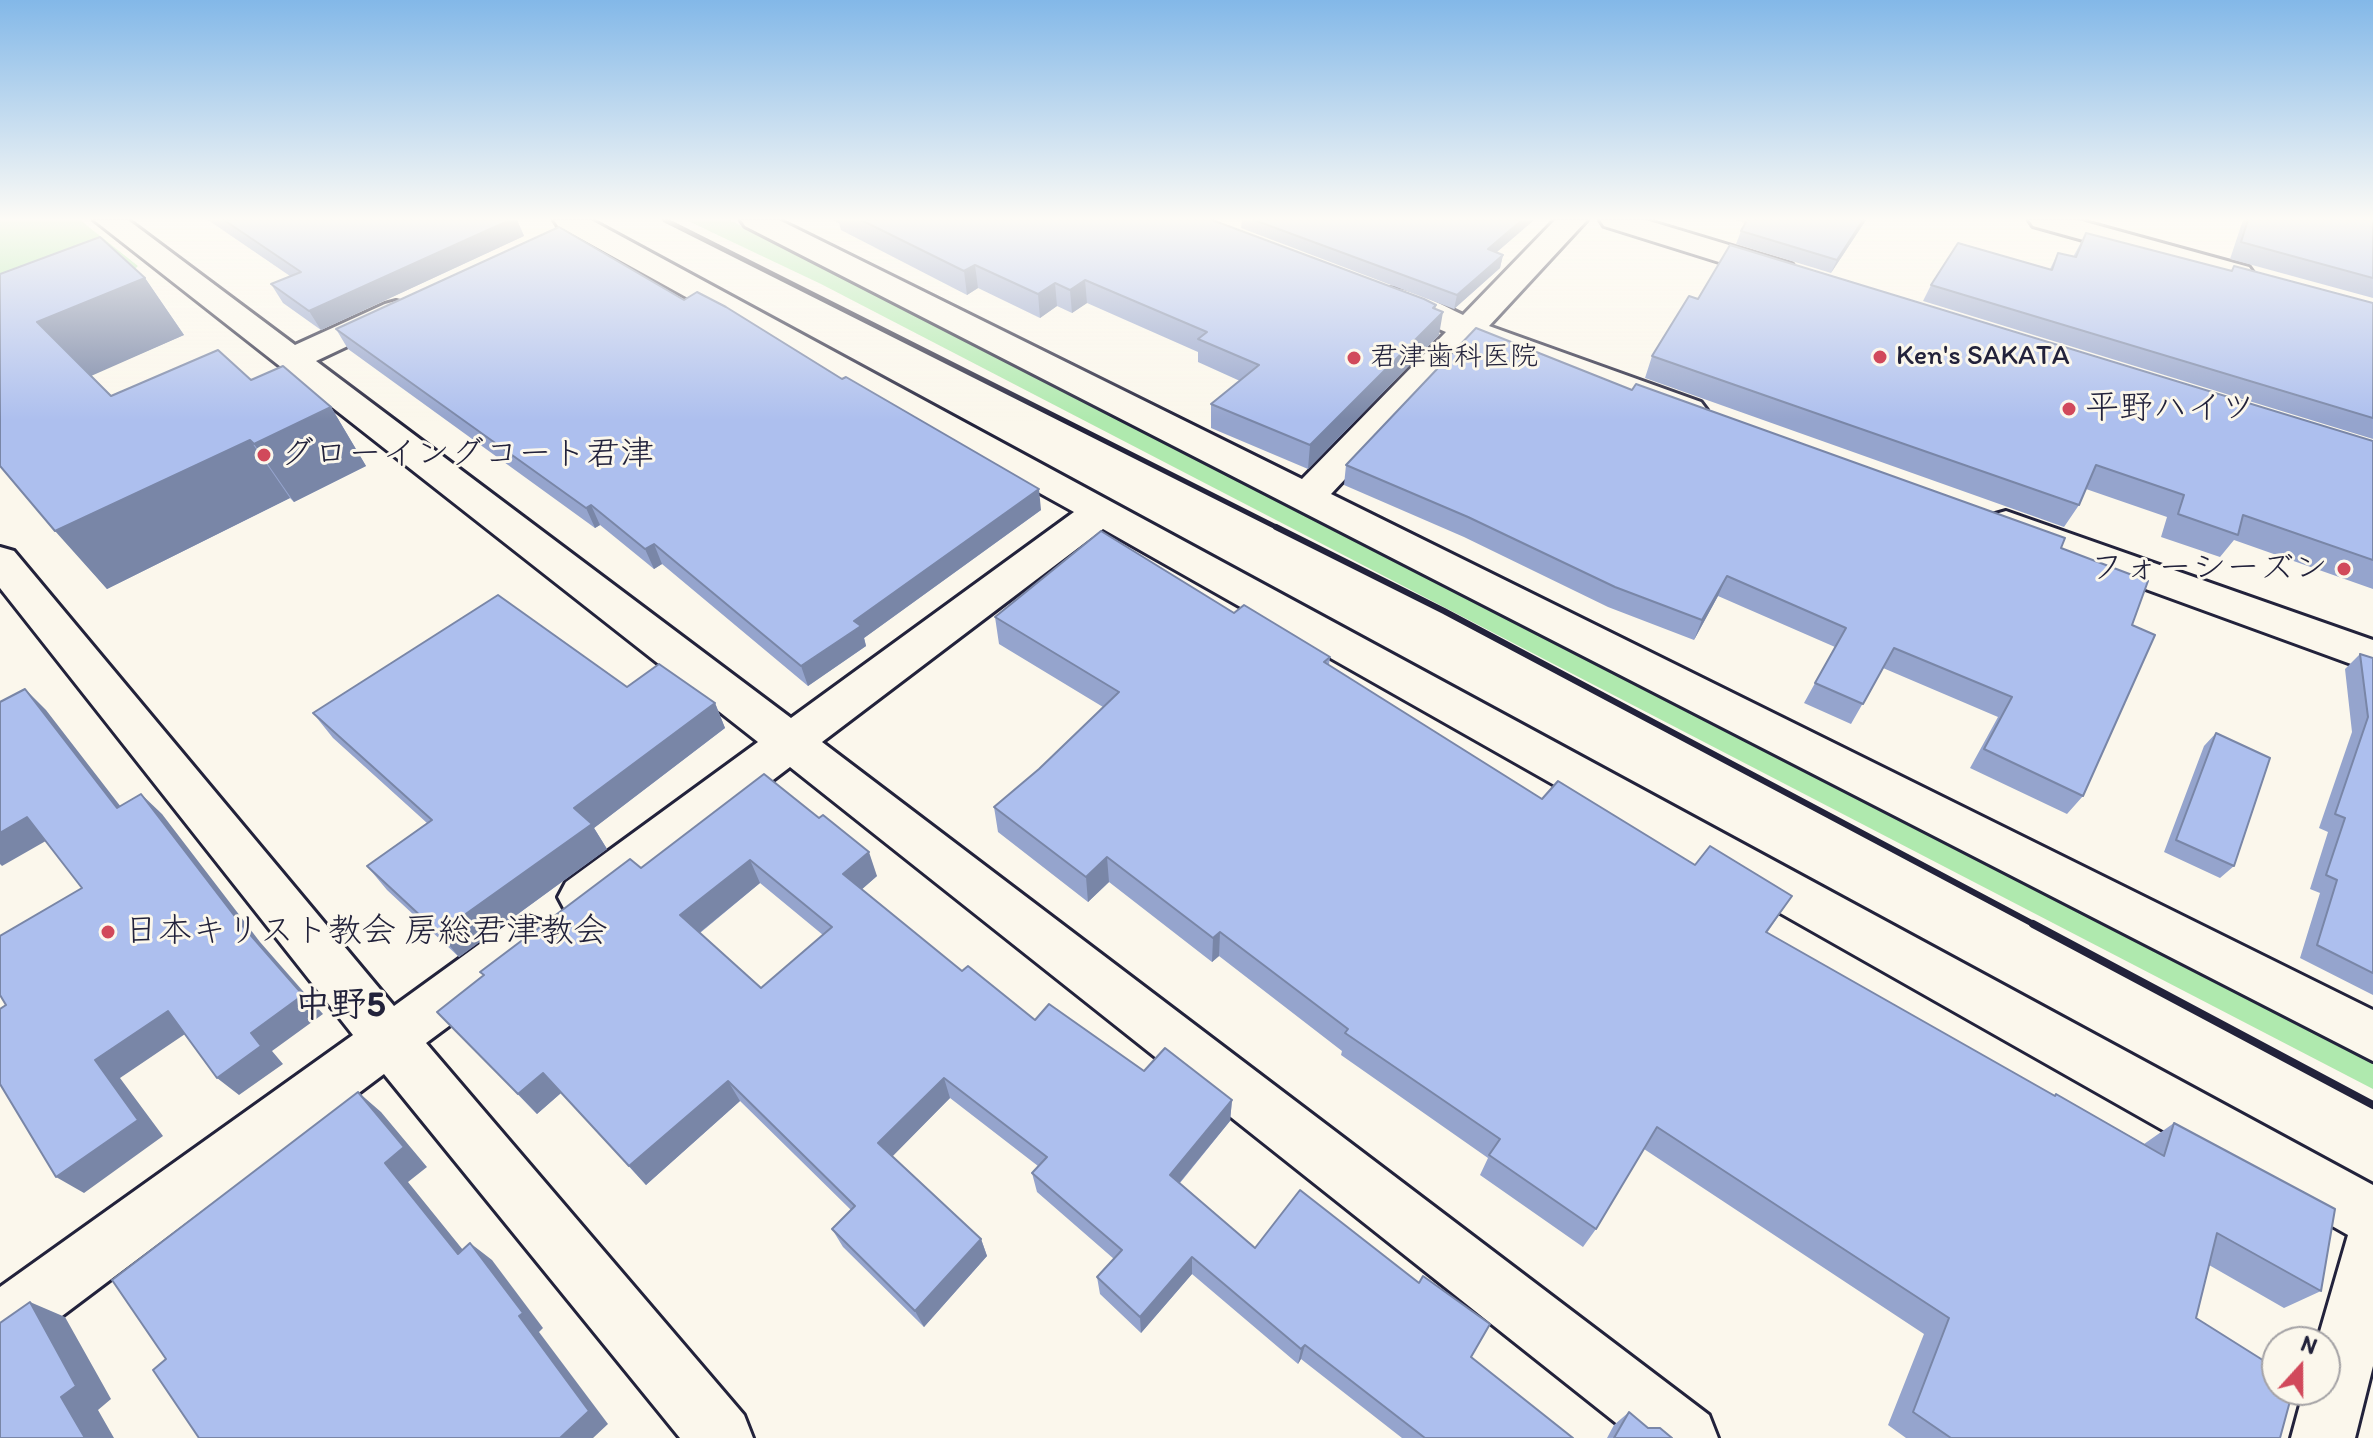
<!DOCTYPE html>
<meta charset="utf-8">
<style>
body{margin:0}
#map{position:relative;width:2373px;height:1438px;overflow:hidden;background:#fbf7ec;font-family:Itim,sans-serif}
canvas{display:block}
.north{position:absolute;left:2261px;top:1326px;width:80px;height:80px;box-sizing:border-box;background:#fbf7ec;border:2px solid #a4a2a5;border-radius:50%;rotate:21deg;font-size:22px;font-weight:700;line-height:32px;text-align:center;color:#22223b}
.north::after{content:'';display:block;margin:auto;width:28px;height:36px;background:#d1495b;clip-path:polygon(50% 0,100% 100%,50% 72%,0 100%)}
</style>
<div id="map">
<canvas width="2373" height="1438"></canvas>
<div class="north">N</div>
</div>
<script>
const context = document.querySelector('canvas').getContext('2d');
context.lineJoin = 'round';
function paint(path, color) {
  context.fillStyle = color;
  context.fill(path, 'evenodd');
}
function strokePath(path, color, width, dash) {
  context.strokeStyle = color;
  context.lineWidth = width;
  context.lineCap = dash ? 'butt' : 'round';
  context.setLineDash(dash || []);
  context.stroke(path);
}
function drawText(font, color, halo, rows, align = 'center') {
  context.font = font + ' Itim,"Klee One",sans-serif';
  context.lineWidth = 6;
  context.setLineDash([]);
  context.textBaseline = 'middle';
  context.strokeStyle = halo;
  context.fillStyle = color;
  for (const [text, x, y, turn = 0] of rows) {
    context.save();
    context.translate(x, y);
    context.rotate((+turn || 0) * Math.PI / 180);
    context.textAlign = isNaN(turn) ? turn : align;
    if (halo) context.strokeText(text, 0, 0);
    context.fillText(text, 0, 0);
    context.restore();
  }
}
paint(new Path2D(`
 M0 220H80L138 266 134 270 0 327Z
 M686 220H729L757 233 2373 1059V1089L821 284Z`), '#afe9ae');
const minor = new Path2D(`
 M94 220H128L295 345 385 304 396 301 407 304 412 311 407 318 316 361 791 718 1074 512 558 226 554 220H591L2373 1185V1366L2355 1438H2291L2304 1390H2325V1342H2317L2348 1235 1103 529 822 742 1709 1415 1718 1438H1635L790 767 600 912 583 918 566 912 558 897 566 882 758 742Z
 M741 220H779L1302 479 1446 332 1377 303 1372 296 1377 289C1403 283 1439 303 1463 315L1555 220H1587L1489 326 1701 402 1707 410 1701 418 1689 421 1677 418 1473 343 1331 494 2373 1010V1061L745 226Z
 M1600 220H1646L1792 264 1797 271 1792 278 1781 280 1770 278 1604 226Z
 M2029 220H2078L2249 267 2254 274 2249 281 2238 283 2033 226Z
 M2006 511 2373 640V672L1992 533 1987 524 1992 515Z
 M0 547 14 551 394 1006 510 922 528 916 546 922 553 938 546 954 426 1043 744 1415 753 1438H680L384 1074 22 1346 0 1355V1287L353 1035 0 588Z`);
strokePath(minor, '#22223b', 6);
paint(minor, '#fbf7ec');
strokePath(new Path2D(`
 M665 220 1280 529`), '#22223b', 5);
strokePath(new Path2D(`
 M1276 527 1444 611 2037 926`), '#22223b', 6);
strokePath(new Path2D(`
 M2033 924 2373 1105`), '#22223b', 8);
paint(new Path2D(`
 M208 220H517L524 236 321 330 283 303 271 284 290 276Z
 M832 220H1212L1435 309 1439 335 1308 469 1211 428V404L1240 381 1198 362V352L1087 303 1072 313 1057 306 1040 318 978 288 967 295 841 230 839 223Z
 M1242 220H1534L1497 252 1503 255 1500 268 1454 309 1241 228Z
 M1735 220H1866L1831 273 1736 244 1741 231 1746 223Z
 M2243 220H2373V298L2230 259Z
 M2086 233 2231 271 2234 266 2373 303V439L1923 301 1931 285 2050 269 2058 253 2073 257Z
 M145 278 184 335 91 375 111 396 251 380 331 407 366 466 294 502 290 498 107 589 0 466Z
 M1698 299 2373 441V589L2234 540 2220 557 2161 537 2167 517 2086 489 2079 505 2064 527 1645 378 1652 356Z
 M336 329 1041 510 864 638 866 646 808 686 662 564 654 569 600 525 595 528 348 349Z
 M1632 390 2061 548 2132 625 2083 796 2067 814 1970 768 1998 717 1883 668 1851 724 1804 703 1835 647 1718 596 1694 640 1608 607 1464 537 1344 485 1346 465Z
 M1234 613 1330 657 1329 665 1542 799 1695 865 1792 896 1767 933 2054 1096 2056 1094 2144 1144 2174 1123 2321 1291 2284 1308 2209 1265 2196 1318 2280 1438H1906L1888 1425 1924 1334 1644 1149 1596 1229 1583 1247 1480 1175 1488 1158 1341 1055 1342 1051 1219 956 1212 962 1109 882 1088 902 998 832 994 807 1039 769 1103 707 999 644 995 617Z
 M2360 654 2373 658V995L2300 958 2320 893 2310 889 2328 832 2319 828 2352 732 2345 669Z
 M627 687 715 703 725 728 594 828 607 849 459 957 387 890 367 866 427 823 333 738 313 713Z
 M2216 733 2234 866 2220 878 2164 852 2204 746Z
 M764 774 877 876 862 889 962 971 1035 1020 1144 1071 1232 1100 1230 1121 1180 1183 1255 1248 1471 1357 1573 1438H1402L1301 1359 1298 1364 1192 1274 1141 1333 1100 1294 1097 1277 1114 1259 1037 1192 1032 1173 1038 1166 950 1098 892 1156 981 1239 987 1256 924 1327 843 1247 832 1229 851 1210 740 1101 646 1185 561 1093 537 1114 437 1012 641 868ZM760 883 823 935 761 988 700 933Z
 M1629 1412 1648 1428 1672 1438H1607L1614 1425Z`), '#95a4cd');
paint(new Path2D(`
 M510 220H517L524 236 321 330 309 311Z
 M1522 220H1534L1485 262 1488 249Z
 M1863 220H1866L1831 273 1837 260Z
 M1503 255 1500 268 1454 309 1457 295Z
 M975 265 978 288 967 295 964 271Z
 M145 278 184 335 82 380 37 322Z
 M1085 280 1087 303 1072 313 1070 290Z
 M1055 283 1057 306 1040 318 1038 294Z
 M1436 305 1433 321 1443 312 1439 335 1308 469 1310 445Z
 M331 407 366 466 294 502 254 444Z
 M250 440 290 498 107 589 55 531Z
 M1039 489 1041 510 864 638 866 646 808 686 801 666 854 621Z
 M591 505 600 525 595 528 586 508Z
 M654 544 662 564 654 569 645 549Z
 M1727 576 1718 596 1694 640 1702 620Z
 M25 689 46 710 138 829 117 808Z
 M715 703 725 728 594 828 607 849 459 957 439 933 574 808Z
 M141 794 162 814 260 942 323 1014 272 1051 283 1064 239 1095 217 1078 251 1033 240 923Z
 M27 817 51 838 2 866 0 864V833Z
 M869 852 877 876 852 898 843 874Z
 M1107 857 1109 882 1088 902 1086 877Z
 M750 860 760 883 693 938 680 915Z
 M1220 932 1219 956 1212 962 1213 938Z
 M168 1011 191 1030 120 1078 163 1136 84 1193 56 1177 95 1060Z
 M543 1073 561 1093 537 1114 518 1094Z
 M944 1078 950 1098 887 1162 878 1143Z
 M728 1081 740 1101 646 1185 629 1166Z
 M358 1092 381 1112 427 1167 408 1182 480 1271 458 1254 385 1163Z
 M1232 1100 1230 1121 1171 1193 1170 1175Z
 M981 1239 987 1256 924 1327 915 1311Z
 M470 1243 492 1260 543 1328 539 1332 608 1424 593 1438H560Z
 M1192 1257V1274L1141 1333 1140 1317Z
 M30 1302 65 1317 111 1399 98 1410 114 1438H85L61 1397Z
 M1305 1345 1301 1359 1298 1364 1301 1349Z`), '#7986a7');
const building = new Path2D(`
 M224 220H510L309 311 271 284 301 272Z
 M861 220H1212L1424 299 1436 305 1433 308 1443 312 1310 445 1211 404 1259 365 1198 339 1207 332 1085 280 1070 290 1055 283 1038 294 975 265 964 271Z
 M1254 220H1522L1488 249 1503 255 1457 295Z
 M1747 220H1863L1837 260 1741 231Z
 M2248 220H2373V278L2241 242Z
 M559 227 684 300 697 292 726 307 842 379 846 377 1039 489 854 621 861 626 801 666 654 544 645 549 591 505 586 508 336 329Z
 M2086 233 2232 271 2234 266 2373 303V418L1931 285 1958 243 2052 270 2058 253 2076 257Z
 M100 237 145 278 37 322 111 396 218 350 251 380 283 366 331 407 254 444 250 440 55 531 0 466V274Z
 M1730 245 2373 441V560L2243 515 2238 535 2178 514 2184 495 2096 465 2079 505 1652 356 1689 296 1698 299Z
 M1476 328 1632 390 1636 384 2065 538 2061 548 2148 581 2132 625 2155 635 2083 796 1984 749 2012 697 1894 648 1863 704 1815 683 1846 628 1727 576 1702 620 1615 587 1468 517 1346 465Z
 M1101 531 1234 613 1244 605 1330 657 1324 662 1542 799 1558 781 1695 865 1710 846 1792 896 1766 932 2055 1096 2056 1094 2164 1156 2174 1123 2335 1209 2321 1291 2217 1233 2196 1318 2277 1369V1390H2293L2280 1438H1951L1913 1412 1949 1318 1657 1127 1596 1229 1489 1155 1500 1139 1345 1033 1348 1029 1220 932 1213 938 1107 857 1086 877 994 807 1039 769 1119 692 995 617Z
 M498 595 627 687 659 664 715 703 574 808 592 824 439 933 367 866 432 820 313 713Z
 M2360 654 2373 658V973L2317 945 2337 880 2326 875 2345 818 2335 814 2368 717Z
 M25 689 117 808 141 794 240 923 303 995 251 1033 261 1046 217 1078 168 1011 95 1060 138 1120 56 1177 0 1084V1009L6 1005 0 995V936L82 888 27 817 0 833V702Z
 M2216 733 2270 758 2234 866 2176 840Z
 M764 774 819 818 823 815 869 852 843 874 962 971 968 966 1035 1020 1049 1004 1144 1071 1165 1048 1232 1100 1170 1175 1255 1248 1300 1190 1419 1283 1423 1276 1490 1324 1471 1357 1573 1438H1425L1305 1345 1301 1349 1192 1257 1140 1317 1097 1277 1122 1250 1032 1173 1047 1157 944 1078 878 1143 981 1239 915 1311 832 1229 855 1206 728 1081 629 1166 543 1073 518 1094 437 1012 484 975 480 972 630 859 641 868ZM750 860 832 927 761 988 680 915Z
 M358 1092 404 1147 385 1163 458 1254 470 1243 523 1313 519 1316 589 1411 560 1438H199L153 1370 166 1359 112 1280Z
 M30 1302 76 1386 61 1397 85 1438H0V1323Z
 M1629 1412 1648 1428H1660L1672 1438H1614Z`);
paint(building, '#adbfee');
strokePath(building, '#7986a7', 2);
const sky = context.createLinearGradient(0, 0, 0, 421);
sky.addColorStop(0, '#83b8e8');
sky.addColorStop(0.52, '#fdfbf6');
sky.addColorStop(1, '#fdfbf600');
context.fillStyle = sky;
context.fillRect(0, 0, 2373, 421);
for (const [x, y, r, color] of [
 [1880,357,8,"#d1495b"],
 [1354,358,8,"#d1495b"],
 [2069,409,8,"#d1495b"],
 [264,455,8,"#d1495b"],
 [2344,569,8,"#d1495b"],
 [108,932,8,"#d1495b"]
]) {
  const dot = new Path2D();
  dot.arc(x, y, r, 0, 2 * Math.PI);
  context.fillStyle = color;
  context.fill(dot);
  strokePath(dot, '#fbf7ec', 3);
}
drawText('28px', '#22223b', '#fbf7ec', [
 ["Ken's SAKATA",1896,357],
 ["君津歯科医院",1370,358]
], 'left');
drawText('34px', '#22223b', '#fbf7ec', [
 ["平野ハイツ",2085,409],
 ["グローイングコート君津",280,455],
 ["フォーシーズン",2328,569,"right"],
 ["日本キリスト教会 房総君津教会",124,932]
], 'left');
drawText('bold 36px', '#22223b', '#fbf7ec', [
 ["中野5",340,1007]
]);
</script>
